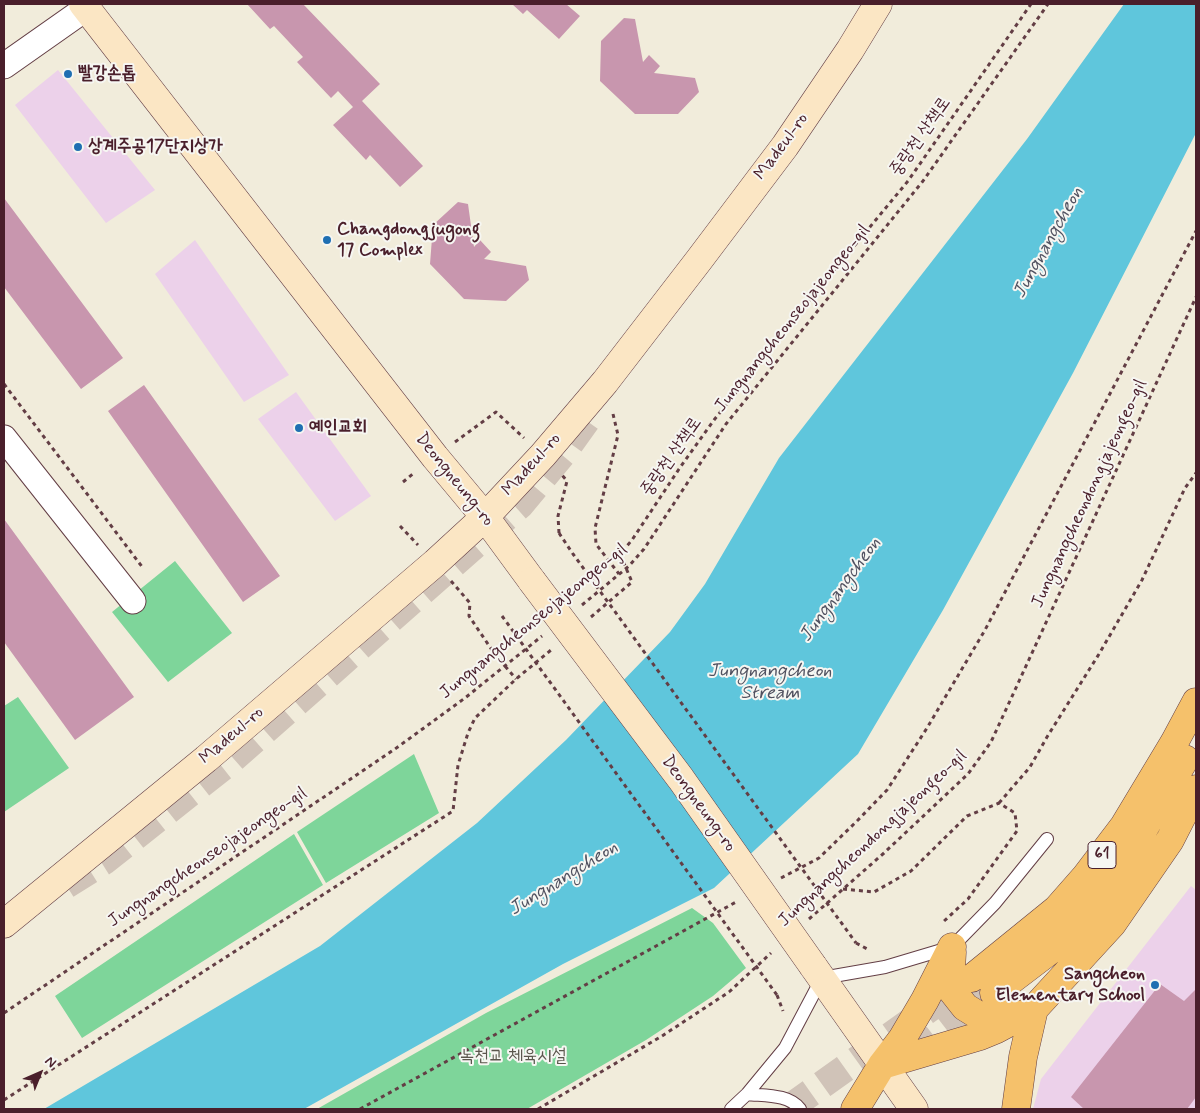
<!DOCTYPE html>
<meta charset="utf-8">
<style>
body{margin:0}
#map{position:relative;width:1200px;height:1113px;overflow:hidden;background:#f1ecdb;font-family:Mynerve,sans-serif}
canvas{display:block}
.frame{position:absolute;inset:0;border:5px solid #4a1f2b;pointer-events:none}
.north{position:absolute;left:15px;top:1048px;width:50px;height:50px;-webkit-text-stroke:4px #f6f6f2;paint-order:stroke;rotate:44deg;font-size:14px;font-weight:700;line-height:20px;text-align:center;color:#4a1f2b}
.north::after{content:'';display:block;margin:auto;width:18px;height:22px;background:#4a1f2b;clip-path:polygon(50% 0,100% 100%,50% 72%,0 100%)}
</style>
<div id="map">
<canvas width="1200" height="1113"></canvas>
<div class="frame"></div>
<div class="north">N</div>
</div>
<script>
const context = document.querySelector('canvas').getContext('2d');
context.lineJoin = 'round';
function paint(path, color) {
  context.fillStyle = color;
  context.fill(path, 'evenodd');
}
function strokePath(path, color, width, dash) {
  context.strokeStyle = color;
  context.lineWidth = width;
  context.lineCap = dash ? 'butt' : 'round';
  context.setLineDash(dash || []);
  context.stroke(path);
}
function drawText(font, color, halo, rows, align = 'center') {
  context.font = font + ' Mynerve,"Poor Story",sans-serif';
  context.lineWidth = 4;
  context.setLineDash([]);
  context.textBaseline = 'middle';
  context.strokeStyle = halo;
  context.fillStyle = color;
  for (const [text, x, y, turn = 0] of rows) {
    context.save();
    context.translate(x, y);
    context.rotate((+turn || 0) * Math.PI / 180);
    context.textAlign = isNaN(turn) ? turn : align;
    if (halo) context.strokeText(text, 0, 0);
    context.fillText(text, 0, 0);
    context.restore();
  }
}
paint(new Path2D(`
 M58 70 155 190 106 223 15 105Z
 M195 240 289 375 244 402 155 274Z
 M296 392 371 496 335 521 258 419Z
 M1191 886 1196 890V1109H1033L1041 1079Z`), '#ecd1ea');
paint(new Path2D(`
 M175 561 232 633 168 682 112 612Z
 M18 697 69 768 4 812V706Z
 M414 754 439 813 326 883 297 832Z
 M294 834 323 885 82 1038 55 996Z
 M692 908 713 923 746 968 713 996 646 1040 527 1109H317L486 1013Z`), '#7ed59a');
paint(new Path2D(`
 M1124 4H1196V133L1073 373 943 610 858 754 714 888 563 964 304 1109H44L320 946 477 823 566 740 670 632 705 584 779 458 1027 139Z`), '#5fc6dc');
paint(new Path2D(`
 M247 4H303L380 84 362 101 423 166 400 187 370 155 366 160 333 125 353 107 338 91 331 98 297 62 303 57 274 26 270 29Z
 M512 4H566L580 16 559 39 527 10 523 14Z
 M624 18 635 19 643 62 649 55 660 66 654 73 695 78 699 92 678 114H635L600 81 601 41Z
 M4 198 123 358 81 389 4 287Z
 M458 202 468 204 474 247 480 240 491 252 484 259 526 266 529 280 506 301 464 299 430 264 433 225Z
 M144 385 280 576 243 602 108 411Z
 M4 519 134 697 75 740 4 642Z
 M1160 984 1184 1001 1195 990 1196 991V1097L1187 1109H1084L1071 1097Z`), '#c896ae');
strokePath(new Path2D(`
 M66 885 104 861 229 762 520 505 564 452 589 417
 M913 1055 994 993
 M788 1109 972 978`), '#d0c3b8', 28, [28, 14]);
const service = new Path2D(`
 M747 1094C765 1096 789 1094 800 1109
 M731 1109 747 1094 785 1048 822 978 885 967 952 947 995 903 1047 839`);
const minor = new Path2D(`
 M4 66 85 9
 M4 438 133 601`);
const secondary = new Path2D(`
 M83 4 435 457 485 517 532 581
 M4 924 206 759 435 563 485 517 543 455 605 382 699 260 785 146 850 50 878 4
 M813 966 914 1109`);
const trunk = new Path2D(`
 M952 952 950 988 965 1007 986 1020 1015 1014
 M972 978 1057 909 1086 876 1124 826 1174 743 1196 702
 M994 993 1057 945 1088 915 1123 864 1185 759
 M882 1065 980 1036 997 1029 1034 1009 1112 924 1170 840 1196 789
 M855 1109 882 1065 902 1039 925 1000 952 947
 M1016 1109 1023 1057 1034 1009`);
strokePath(service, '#633e45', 14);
strokePath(minor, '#633e45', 27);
strokePath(secondary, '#633e45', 29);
strokePath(trunk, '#633e45', 29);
strokePath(new Path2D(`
 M4 384 143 568
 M613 414 618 435 595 528 596 544 619 574
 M455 442 496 412 524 438
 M403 482 414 473
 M400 526 418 545
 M559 533 558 516 567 481 561 474
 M451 581 470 603 469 616 494 653 516 679
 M582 605 629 566 644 549 726 424 923 181 1048 4
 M591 617 632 582 620 554 632 540 679 469 714 420 807 303 908 181 1031 4
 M999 803 1030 767 1047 737 1099 654 1142 580 1185 488 1196 473
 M781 878 819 858 858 820 887 790 927 728 985 630 1196 231
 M843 889 874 892 911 871 967 816 999 803 1015 813 1017 831 968 899 943 922
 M809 919 884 853 968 774 991 742 1196 297
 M856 943 869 950
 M777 995 783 1011
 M4 1013 395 749 465 698 542 636
 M4 1100 453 811 458 765 468 733 475 718 516 679 551 650
 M360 1109 736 902
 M538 1109 662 1036 729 992 771 953`), '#633e45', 3, [4, 4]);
strokePath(service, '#fff', 12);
strokePath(minor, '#fff', 25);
strokePath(secondary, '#fbe6c4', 28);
strokePath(trunk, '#f5c16b', 28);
const secondaryBridge = new Path2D(`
 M532 581 681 779 813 966`);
strokePath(secondaryBridge, '#633e45', 29, []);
strokePath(new Path2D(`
 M559 533 573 554 856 943
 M502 616 777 995`), '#633e45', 3, [4, 4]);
strokePath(secondaryBridge, '#fbe6c4', 28);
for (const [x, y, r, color] of [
 [68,74,5,"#1f6fb2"],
 [78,147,5,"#1f6fb2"],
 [327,240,5,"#1f6fb2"],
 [299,428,5,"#1f6fb2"],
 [1155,985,5,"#1f6fb2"]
]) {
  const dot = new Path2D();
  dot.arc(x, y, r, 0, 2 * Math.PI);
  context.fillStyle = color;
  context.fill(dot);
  strokePath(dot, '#f6f6f2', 2);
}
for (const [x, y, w] of [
 [1102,855,28]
]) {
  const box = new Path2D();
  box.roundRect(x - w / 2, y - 13.5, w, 27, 4);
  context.fillStyle = '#f6f6f2';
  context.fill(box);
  strokePath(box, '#4a1f2b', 1);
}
drawText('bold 16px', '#4a1f2b', null, [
 ["61",1102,855]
]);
drawText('bold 18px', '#4a1f2b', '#f6f6f2', [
 ["빨강손톱",78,74],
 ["상계주공17단지상가",88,147],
 ["Changdongjugong",337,230],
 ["17 Complex",337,251],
 ["예인교회",309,428],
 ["Sangcheon",1145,975,"right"],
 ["Elementary School",1145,996,"right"]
], 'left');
drawText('18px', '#4a1f2b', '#f6f6f2', [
 ["중랑천 산책로",921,137,-55],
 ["Madeul-ro",782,147,-54],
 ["Jungnangcheonseojajeongeo-gil",793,319,-51],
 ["중랑천 산책로",672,457,-55],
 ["Madeul-ro",532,465,-48],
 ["Deongneung-ro",454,480,51],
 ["Jungnangcheondongjajeongeo-gil",1090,494,-65],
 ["Jungnangcheonseojajeongeo-gil",534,622,-39],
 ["Madeul-ro",232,736,-41],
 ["Deongneung-ro",698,804,54],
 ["Jungnangcheondongjajeongeo-gil",873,839,-43],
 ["Jungnangcheonseojajeongeo-gil",208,858,-34]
]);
drawText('18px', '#5a564c', '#f6f6f2', [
 ["녹천교 체육시설",513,1057]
]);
drawText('italic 19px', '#505160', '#f6f6f2', [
 ["Jungnangcheon",1049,243,-61],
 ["Jungnangcheon",841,590,-54],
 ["Jungnangcheon",770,672],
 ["Stream",770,694],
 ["Jungnangcheon",564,879,-32]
]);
</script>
